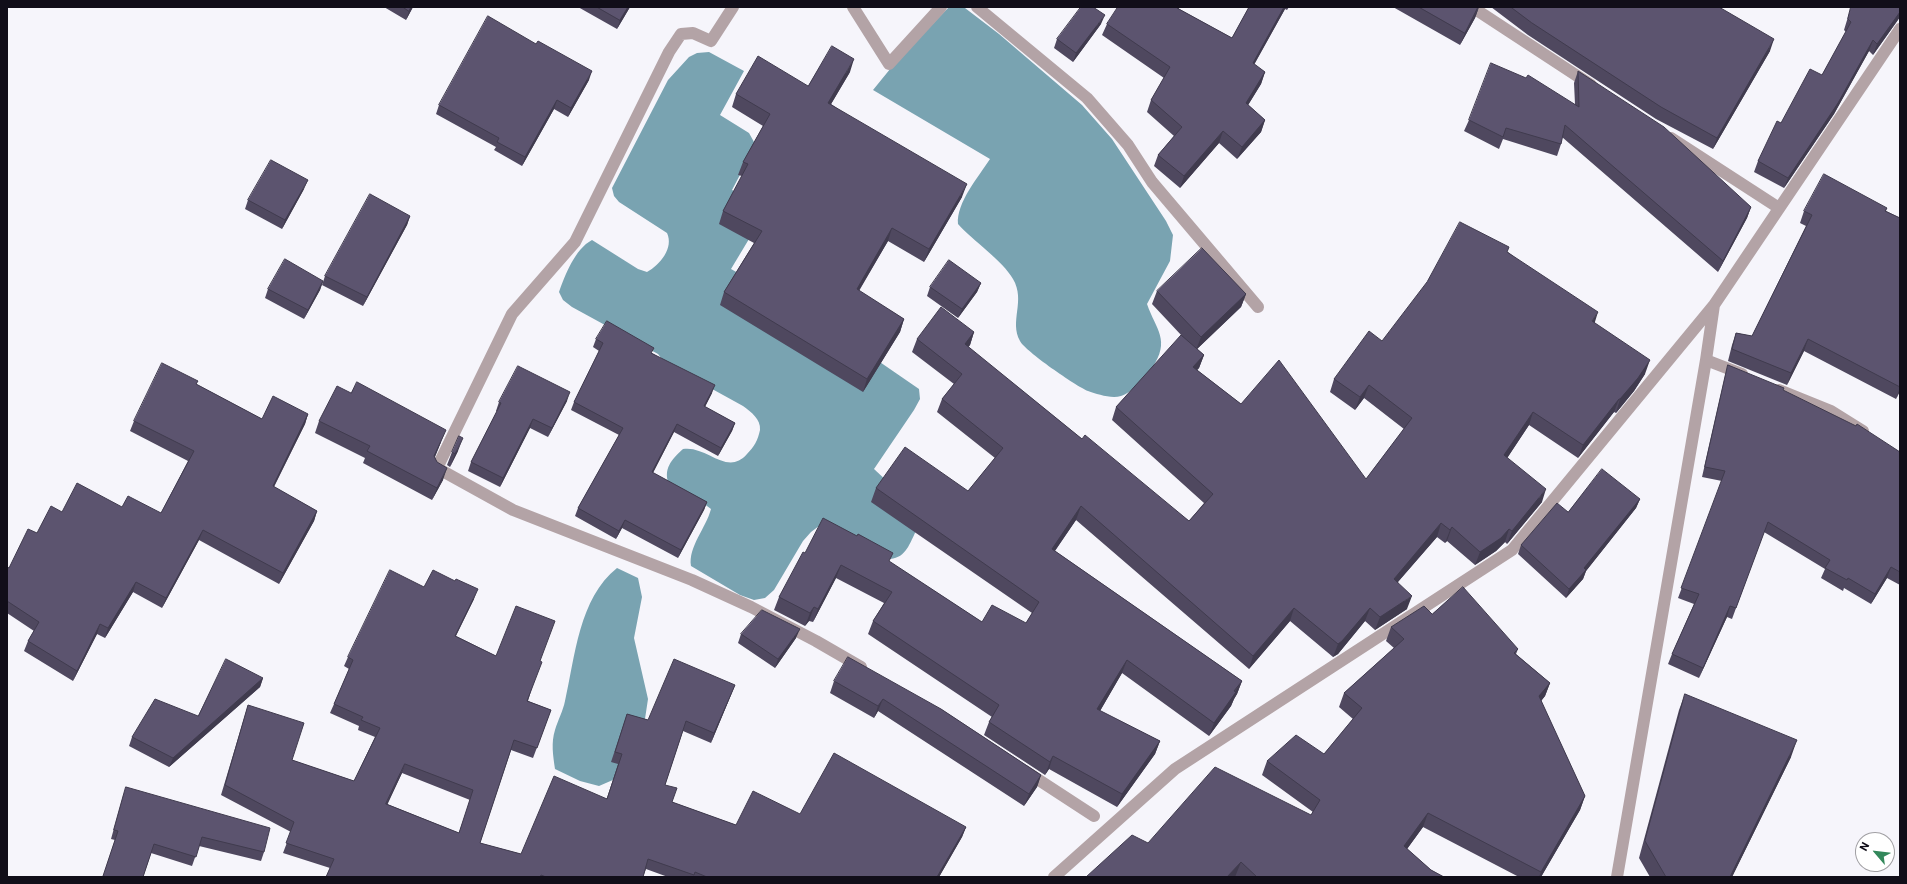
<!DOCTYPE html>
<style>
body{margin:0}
#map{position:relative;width:1907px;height:884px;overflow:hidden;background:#f6f5fb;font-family:Roboto,sans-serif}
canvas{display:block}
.frame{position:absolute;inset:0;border:8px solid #110e19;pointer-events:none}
.north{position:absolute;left:1855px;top:832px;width:40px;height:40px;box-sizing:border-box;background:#fff;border:1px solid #a09fa3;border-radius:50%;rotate:298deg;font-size:11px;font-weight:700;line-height:16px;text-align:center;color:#110e19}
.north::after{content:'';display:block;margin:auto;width:14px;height:18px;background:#33885b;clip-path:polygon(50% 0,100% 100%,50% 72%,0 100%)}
</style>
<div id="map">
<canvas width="1907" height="884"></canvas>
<div class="frame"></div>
<div class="north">N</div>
</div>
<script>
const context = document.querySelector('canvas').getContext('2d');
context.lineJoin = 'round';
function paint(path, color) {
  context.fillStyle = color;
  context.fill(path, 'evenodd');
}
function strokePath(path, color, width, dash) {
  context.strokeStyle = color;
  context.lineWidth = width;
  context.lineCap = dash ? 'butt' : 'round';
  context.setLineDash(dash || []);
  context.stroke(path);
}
paint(new Path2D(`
 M949 7 965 8 999 34 1082 105 1112 139 1166 221 1173 235 1170 261 1147 304C1156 330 1171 340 1152 368 1145 377 1132 393 1121 396 1111 399 1097 394 1088 391 1076 386 1025 351 1020 341 1009 321 1026 301 1013 279 1002 260 973 241 958 224 956 203 979 176 990 159L873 90 895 63Z
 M709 52 744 71 720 115 749 133 754 142 751 154 732 190 767 209 731 269 777 295 858 347 919 389 920 399 914 410 874 469 889 483 916 531C908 547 905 560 885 559L819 526 811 532 803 541 774 590 765 598 754 600 740 595 691 566C688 547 706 528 711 509L703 503 669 485C663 469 671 460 683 449 707 445 727 477 747 454 754 447 758 440 760 430 761 419 751 412 743 406L665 363 658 354 572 307 563 300 559 292C565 275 575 249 592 240L638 269 647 272C660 265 674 248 667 233L619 202 614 196 612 188 668 80 689 57 697 53Z
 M617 568 638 578 642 597 634 638 648 699 643 732 622 776 599 786 580 781 555 769C553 755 551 743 555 730 558 720 563 711 565 701 575 657 579 598 617 568Z`), '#79a3b1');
strokePath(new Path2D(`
 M733 7 711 41 693 33 681 34 669 52 575 242 512 314 437 468 513 510 692 580 751 607 816 641 861 667
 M853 7 889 64 941 7
 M977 7 1087 98 1128 145 1152 182 1258 307
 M1472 7 1591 85
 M1671 138 1779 208
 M1706 360 1742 374
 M1779 390 1831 411 1863 431
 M1025 771 1094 816
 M1054 877 1175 769 1512 550 1714 305 1900 29
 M1617 877 1706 360 1714 305`), '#b3a3a6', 12);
paint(new Path2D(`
 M384 7H413L406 20Z
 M578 7H630L617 29Z
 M1118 7H1179V9L1232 38 1249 7H1289L1287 10 1285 9 1254 65 1265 72 1261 84 1248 105 1265 120 1261 132 1237 159 1219 143 1180 188 1154 166 1158 155 1174 136 1147 112 1151 100 1164 78 1102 35 1107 24Z
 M1393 7H1479L1475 18 1460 45Z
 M1491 7H1719L1770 51 1713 149 1656 119 1528 35Z
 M1851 7H1900V17L1873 55 1869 51 1834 114 1784 188 1754 172 1758 161 1781 123 1822 75 1846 32 1844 30Z
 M1101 24 1073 62 1054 48 1057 39Z
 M1578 71 1751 207 1747 218 1718 272 1562 137 1561 144 1557 156 1503 139 1499 149 1464 131 1469 120 1575 104 1574 83Z
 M850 72 831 104 962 197 924 262 888 241 859 291 904 319 900 332 863 392 720 305 724 292 754 243 719 224 723 211 742 176 738 175 743 162 763 126 732 107 736 94 808 86Z
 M589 80 568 117 554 109 522 166 494 150 496 147 436 114 439 105Z
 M304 189 282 229 245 209 248 200Z
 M1887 208 1886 211 1900 218V391L1896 399 1804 351 1787 385 1728 361 1732 345 1736 333 1752 336 1806 226 1800 223 1804 211Z
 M410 216 407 225 363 306 322 285 325 276Z
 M1508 252 1594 322 1645 374 1634 391 1616 413 1614 412 1578 458 1529 425 1507 458 1542 502 1507 544 1505 542 1496 551 1475 565 1447 541 1445 543 1437 537 1398 582 1407 609 1375 630 1365 621 1338 654 1333 657 1290 621 1249 669 1076 520 1055 551 1242 681 1237 694 1234 699 1231 706 1209 736 1122 673 1100 711 1160 741 1155 754 1117 807 1049 769 1045 775 984 735 989 722 992 717 868 634 873 621 884 603 836 578 813 622 809 621 805 626 774 610 779 597 805 553 890 562 982 622 1026 623 1032 613 871 502 876 488 968 491 995 458 937 412 942 399 954 384 912 352 917 339 974 332 970 345 968 347 1082 439 1189 521 1204 503 1112 420 1116 407 1182 336 1152 304 1157 291 1246 294 1241 307 1197 349 1204 355 1199 368 1197 370 1241 404 1366 479 1404 429 1364 398 1355 410 1330 392 1334 379 1382 341Z
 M323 281 320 290 304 319 265 298 268 289Z
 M981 283 977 292 958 318 927 296 930 287Z
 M596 339 652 353 712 393 705 407 735 423 732 431 718 456 674 432 653 473 707 502 704 510 678 558 622 528 616 539 575 516 578 508 619 435 571 410 574 402 599 351 593 347Z
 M1728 365 1783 391 1900 452V585L1887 578 1871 604 1844 588 1843 591 1821 578 1825 569 1764 532 1732 619 1727 617 1699 678 1668 664 1672 654 1694 604 1678 598 1722 481 1702 477 1725 376Z
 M198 381 196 384 262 419 308 414 305 424 274 487 317 511 314 521 279 584 199 540 162 608 133 592 105 638 97 634 73 681 24 651 28 641 34 631 7 613V567L9 568 37 533 62 512 122 507 161 513 188 461 130 431 134 421Z
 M567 401 548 437 530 428 500 487 468 471 471 462 497 411H496L499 402Z
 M319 421 441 442 435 457 443 480 432 500 363 463 365 458 315 433Z
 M458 451 450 467 447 465 452 452Z
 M1640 499 1636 508 1586 571 1583 579 1566 598 1518 554 1521 545 1568 512Z
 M424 587 474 599 456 636 496 656 540 661 528 701 551 710 533 758 511 750 480 843 521 854 607 798 618 764 611 762 627 714 648 720 735 685 711 743 683 731 665 785 672 802 736 825 800 814 966 827 962 837 939 877H668L646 869 643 877H326L330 868 283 853 291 832 221 795 248 705 292 760 354 781 375 737 358 730 359 726 330 713 334 704 349 669 344 666 348 657ZM402 773 470 800 459 833 387 804Z
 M1432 614 1518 649 1516 654 1550 683 1545 696 1541 701 1585 796 1580 810 1541 877H1519L1423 827 1407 849 1431 870 1444 877H1236V876L1235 877H1086L1148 843 1311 815 1313 812 1262 775 1267 761 1324 754 1353 719 1339 707 1344 693 1394 648 1386 641 1391 627Z
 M741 634 796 638 775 668 738 643Z
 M263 678 260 687 169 767 129 746 132 737 198 716Z
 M834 681 941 709 1041 775 1037 787 1024 806 878 711 874 718 830 693Z
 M1685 694 1791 757 1732 877H1650L1639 858 1679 710Z
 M126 787 264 852 261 861 199 846 192 866 151 853 143 877H103L115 840 111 839 123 796Z`), '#4f485f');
paint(new Path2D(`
 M411 7H413L406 20 409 11Z
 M628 7H630L617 29 620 20Z
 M1284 7H1286L1285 9 1248 75 1253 63Z
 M1479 7 1475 18 1460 45 1465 33Z
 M1900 12V17L1873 55 1877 44Z
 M1105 15 1101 24 1073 62 1076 53Z
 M1774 39 1770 51 1713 149 1717 138Z
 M1873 40 1869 51 1834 114 1784 188 1788 178Z
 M854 59 850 72 824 116 828 103Z
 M592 71 589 80 568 117 571 108Z
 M1265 72 1261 84 1242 115 1246 103Z
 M557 100 554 109 522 166 525 157Z
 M1265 120 1261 132 1237 159 1242 147Z
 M1223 131 1219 143 1180 188 1184 176Z
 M308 180 304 189 282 229 285 220Z
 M967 184 962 197 924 262 929 249Z
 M1751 207 1747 218 1718 272 1723 261Z
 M410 216 407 225 363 306 367 297Z
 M892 228 888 241 852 302 857 289Z
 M323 281 320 290 304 319 308 310Z
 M981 283 977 292 958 318 962 309Z
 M1246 294 1241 307 1196 350 1201 337Z
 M1598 312 1594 325 1592 321Z
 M904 319 900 332 863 392 867 379Z
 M974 332 970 345 960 358 965 344Z
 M1808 339 1804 351 1787 385 1791 373Z
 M1204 355 1199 368 1188 380 1193 367Z
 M1650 360 1645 374 1634 391 1616 413 1620 399Z
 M715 385 712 393 701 414 704 406Z
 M1369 385 1364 398 1355 410 1360 397Z
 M1900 388V391L1896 399Z
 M570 392 567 401 548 437 552 428Z
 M1619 399 1614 412 1578 458 1583 445Z
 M1533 412 1529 425 1500 469 1504 455Z
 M308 414 305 424 269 496 273 486Z
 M533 419 530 428 500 487 503 478Z
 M735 423 732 431 718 456 721 448Z
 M677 424 674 432 649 480 652 472Z
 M446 430 441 442 430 468 434 456Z
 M463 438 458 451 450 467 455 454Z
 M447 468 443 480 432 500 437 488Z
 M1546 489 1542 502 1507 544 1512 531Z
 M1640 499 1636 508 1586 571 1583 579 1566 598 1569 589 1584 568Z
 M707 502 704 510 678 558 681 550Z
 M1081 506 1076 520 1047 562 1052 549Z
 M317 511 314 521 279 584 283 573Z
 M625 520 622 528 616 539 619 531Z
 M1441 523 1437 537 1389 592 1394 579Z
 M1452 527 1447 541 1445 543 1450 530Z
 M1509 529 1505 542 1496 551 1475 565 1480 552Z
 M203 530 199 540 162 608 166 598Z
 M841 565 836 578 813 622 818 609Z
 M1891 567 1887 578 1871 604 1875 594Z
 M136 582 133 592 105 638 108 628Z
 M478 589 474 599 451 645 455 636Z
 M1412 596 1407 609 1375 630 1380 617Z
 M1730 606 1727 617 1699 678 1703 668Z
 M814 607 809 621 805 626 810 613Z
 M1294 608 1290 621 1249 669 1253 656Z
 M1370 608 1365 621 1338 654 1333 657 1338 644Z
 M100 624 97 634 73 681 77 671Z
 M800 629 796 638 775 668 778 659Z
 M1127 660 1122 673 1093 723 1097 709Z
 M263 678 260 687 169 767 173 758Z
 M1242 681 1237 694 1234 699 1231 706 1209 736 1214 723Z
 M1550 683 1545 696 1534 710 1539 696Z
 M735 685 731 695 711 743 714 733Z
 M883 699 878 711 874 718 878 706Z
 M1797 740 1791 757 1732 877H1730Z
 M1160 741 1155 754 1117 807 1122 794Z
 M1053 756 1049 769 1045 775 1050 762Z
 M405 764 402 773 383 814 386 804Z
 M1041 775 1037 787 1024 806 1029 794Z
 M1585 796 1580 810 1541 877H1539L1541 872Z
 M1428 813 1423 827 1399 860 1404 846Z
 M966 827 962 837 939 877H937Z
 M1241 862 1235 877H1227Z`), '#403b4e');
const building = new Path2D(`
 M403 7H411L409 11Z
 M597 7H628L620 20Z
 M1081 7H1093L1105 15 1076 53 1057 39Z
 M1118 7H1178L1177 8 1232 38 1249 7H1284L1253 63 1265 72 1246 103 1265 120 1242 147 1223 131 1184 176 1158 155 1182 127 1151 100 1170 67 1107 24Z
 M1419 7H1478L1465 33Z
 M1511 7H1719L1774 39 1717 138 1661 107 1532 23Z
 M1851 7H1900V12L1877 44 1873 40 1838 103 1788 178 1758 161 1777 121 1781 123 1810 69 1822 75 1851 22 1848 19Z
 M488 16 536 44 538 41 592 71 571 108 557 100 525 157 497 142 499 138 439 105Z
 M832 46 854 59 828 103 967 184 929 249 892 228 857 289 904 319 867 379 724 292 762 231 723 211 748 164 743 162 770 114 736 94 758 56 808 86Z
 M1491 63 1526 78 1528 75 1579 107 1578 71 1664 127 1751 207 1723 261 1565 125 1561 144 1506 128 1503 137 1469 120Z
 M271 160 308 180 285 220 248 200Z
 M1824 174 1887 208 1885 211 1900 218V387L1808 339 1791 373 1732 349 1736 333 1752 336 1812 215 1804 211Z
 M370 194 410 216 367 297 325 276Z
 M1460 222 1509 247 1507 252 1598 312 1592 321 1650 360 1638 378 1620 399H1619L1583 445 1533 412 1504 455 1546 489 1512 531 1509 529 1501 538 1480 552 1452 527 1450 530 1441 523 1394 579 1412 596 1380 617 1370 608 1342 641 1338 644 1294 608 1253 656 1081 506 1052 549 1242 681 1234 691 1236 692 1214 723 1127 660 1097 709 1160 741 1122 794 1053 756 1050 762 989 722 999 705 873 621 892 592 841 565 818 609 814 607 810 613 779 597 803 552 805 553 823 518 857 536 858 534 893 553 889 561 982 622 992 605 1026 623 1039 602 876 488 905 447 968 491 1003 448 942 399 962 374 917 339 941 307 974 332 965 344 1082 439 1085 435 1189 521 1213 494 1116 407 1181 335 1204 355 1193 367 1241 404 1279 360 1366 479 1412 418 1369 385 1360 397 1334 379 1369 331 1382 341 1427 282Z
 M1202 248 1246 294 1201 337 1157 291Z
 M285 259 323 281 308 310 268 289Z
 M949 260 981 283 962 309 930 287Z
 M607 321 654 348 651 353 715 385 704 406 735 423 721 448 677 424 652 472 707 502 681 550 625 520 619 531 578 508 623 428 574 402 603 343 596 339Z
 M162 363 198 381 196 384 262 419 273 396 308 414 273 486 317 511 283 573 203 530 166 598 136 582 108 628 100 624 77 671 28 641 39 622 7 601V567L9 568 28 529 37 533 51 506 62 512 77 483 122 507 128 496 161 513 194 451 134 421Z
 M1728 365 1784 388 1783 390 1856 426 1857 424 1900 452V572L1891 567 1875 594 1848 578 1847 580 1825 568 1830 560 1768 522 1736 608 1730 606 1703 668 1672 654 1699 594 1681 588 1725 471 1705 467Z
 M518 366 570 392 552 428 533 419 503 478 471 462 501 403 499 402Z
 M357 382 446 430 434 456 437 462 447 468 437 488 367 451 370 446 319 421 337 386 351 393Z
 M459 436 463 438 455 454 452 452Z
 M1602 469 1640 499 1584 568 1586 570 1569 589 1521 545 1557 503 1568 512Z
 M390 570 424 587 433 570 455 581 456 579 478 589 455 636 496 656 516 606 555 621 540 661 542 662 527 701 551 710 537 748 514 740 480 843 521 854 554 776 607 799 622 754 615 752 627 714 648 720 674 659 735 685 714 733 686 721 665 785 677 788 672 802 736 825 753 791 800 814 834 753 966 827 937 877H707L695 872 694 875 648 859 643 877H546L541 875 540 877H326L334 859 286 843 294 822 225 785 248 705 304 723 292 760 354 781 380 728 361 720 363 717 334 704 353 660 348 657ZM405 764 473 790 459 833 386 804Z
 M1463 587 1518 649 1514 653 1550 683 1539 696 1585 796 1541 872 1428 813 1404 846 1431 870 1444 877H1257L1241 862 1227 877H1086L1132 835 1148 843 1215 767 1311 815 1320 800 1267 761 1296 735 1324 754 1362 708 1344 693 1404 639 1391 627 1424 606 1432 614Z
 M762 610 800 629 778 659 741 634Z
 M848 657 941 709 1041 775 1029 794 883 699 878 706 834 681Z
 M226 659 263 678 173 758 132 737 155 699 198 716Z
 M1685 694 1797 740 1730 877H1666L1645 841Z
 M126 787 270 828 264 852 202 837 196 857 154 844 143 877H107L103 876 118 831 114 830Z`);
paint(building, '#5c546f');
strokePath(building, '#403b4e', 1);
</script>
